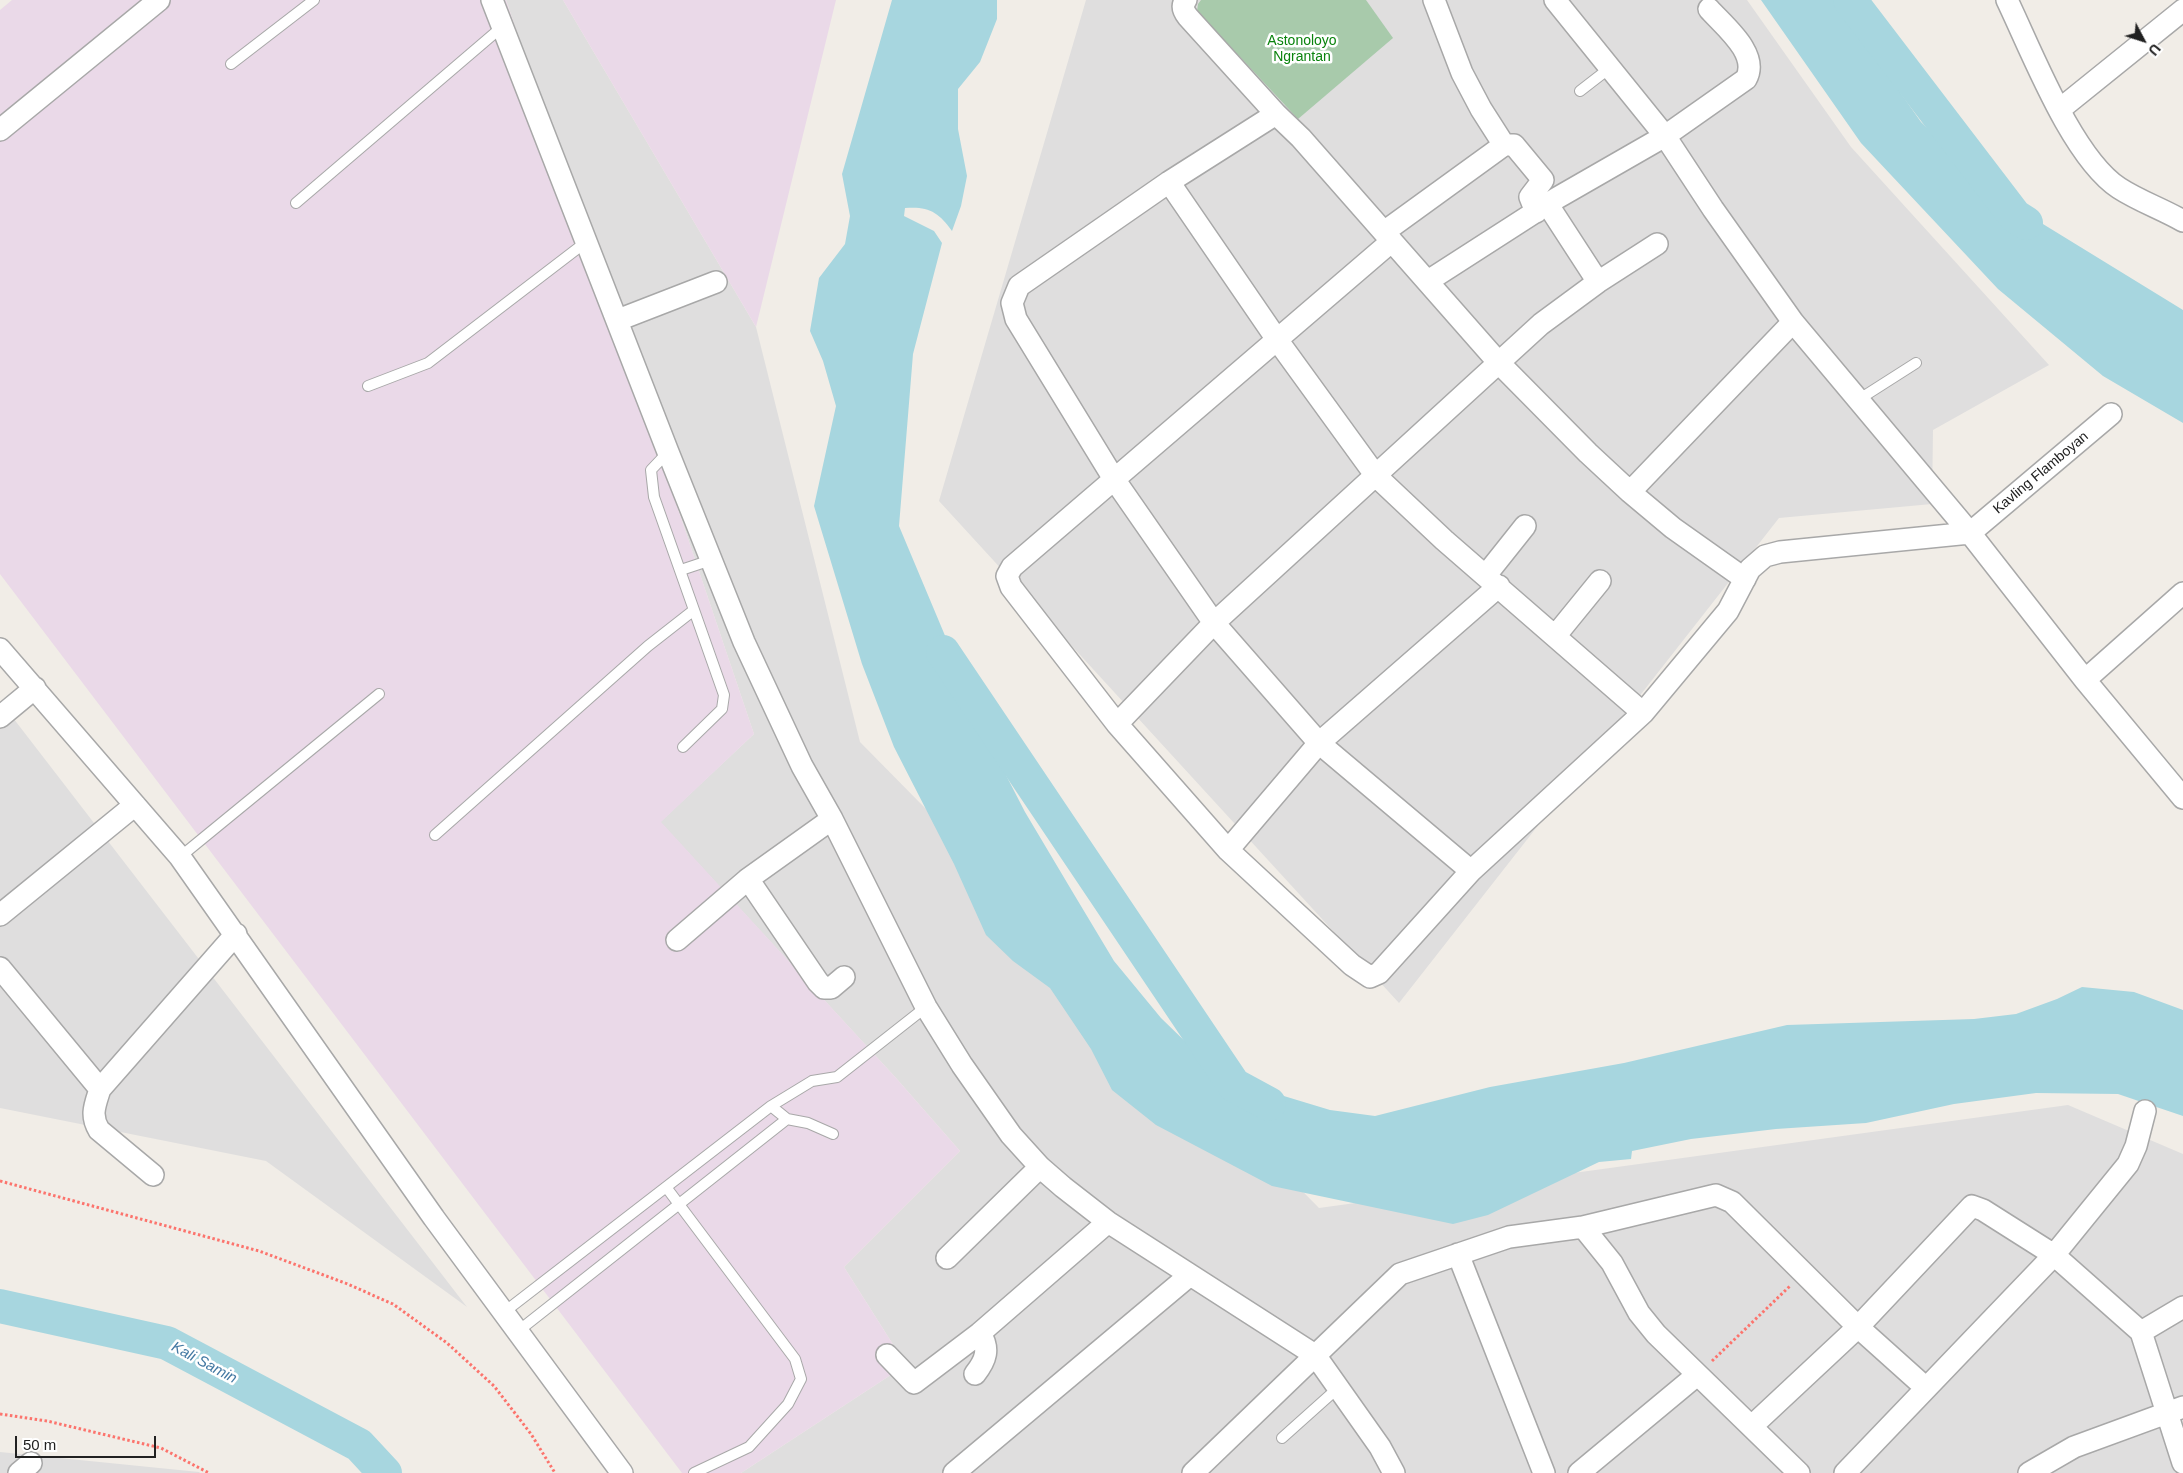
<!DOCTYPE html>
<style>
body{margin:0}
#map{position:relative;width:2183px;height:1473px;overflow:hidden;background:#f1ede7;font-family:Helvetica,sans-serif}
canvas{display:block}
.north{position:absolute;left:2118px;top:15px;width:50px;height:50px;-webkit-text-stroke:4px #fff;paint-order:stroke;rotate:130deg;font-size:14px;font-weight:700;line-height:20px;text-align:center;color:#212121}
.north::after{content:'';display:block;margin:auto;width:18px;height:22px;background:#212121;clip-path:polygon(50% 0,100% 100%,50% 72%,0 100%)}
.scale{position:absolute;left:15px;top:1436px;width:141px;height:22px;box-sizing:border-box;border:2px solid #212121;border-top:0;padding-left:6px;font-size:15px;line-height:18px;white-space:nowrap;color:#212121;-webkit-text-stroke:4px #fff;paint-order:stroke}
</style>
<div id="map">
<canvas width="2183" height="1473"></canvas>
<div class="north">U</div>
<div class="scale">50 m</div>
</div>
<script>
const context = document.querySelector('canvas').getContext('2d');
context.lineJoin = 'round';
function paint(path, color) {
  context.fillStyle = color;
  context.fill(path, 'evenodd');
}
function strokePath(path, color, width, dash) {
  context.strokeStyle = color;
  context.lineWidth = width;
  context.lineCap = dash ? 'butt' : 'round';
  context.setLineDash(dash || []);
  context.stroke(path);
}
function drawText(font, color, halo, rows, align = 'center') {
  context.font = font + ' Helvetica,sans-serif';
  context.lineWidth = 5;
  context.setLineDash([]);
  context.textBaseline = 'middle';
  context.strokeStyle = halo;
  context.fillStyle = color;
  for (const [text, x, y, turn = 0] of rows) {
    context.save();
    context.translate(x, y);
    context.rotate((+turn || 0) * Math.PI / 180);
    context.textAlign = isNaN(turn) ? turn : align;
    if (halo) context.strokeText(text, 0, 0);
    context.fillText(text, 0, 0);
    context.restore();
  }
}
paint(new Path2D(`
 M506 0H563L756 327 860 742 1319 1208 2068 1105 2183 1154V1473H741L906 1365 844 1267 960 1151 896 1078 660 822 754 734Z
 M1086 0H1747L1851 147 2049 365 1933 430 1932 504 1779 518 1399 1003 939 501Z
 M0 701 467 1307 266 1161 0 1108Z
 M0 1452 199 1472 200 1473H0Z`), '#dfdede');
paint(new Path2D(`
 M12 0H506L754 734 661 822 896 1078 960 1151 844 1267 906 1365 741 1473H682L0 574V10Z
 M563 0H836L756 327Z`), '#ead9e8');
paint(new Path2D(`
 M1201 0H1366L1393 38 1298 119 1197 11 1198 4Z`), '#a8caab');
paint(new Path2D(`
 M892 0H997V19L980 62 958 89V129L967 176 961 206 952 231C939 212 928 206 905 208L904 216 934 231 942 243 913 354 899 526 993 750 1025 812 1072 891 1114 961 1161 1018 1195 1051 1231 1080 1330 1110 1375 1116 1490 1087 1624 1063 1787 1025 1974 1019 2016 1014 2057 999 2082 987 2134 992 2183 1010V1116L2118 1094 2036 1093 1954 1104 1866 1123 1776 1129 1691 1139 1632 1151 1631 1159 1599 1162 1488 1215 1453 1224 1272 1186 1156 1125 1112 1090 1091 1049 1050 988 1013 961 986 935 954 864 894 747 862 664 814 506 836 406 823 361 810 331 819 278 845 244 850 216 842 174Z
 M1761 0H1835L1921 122 1972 172 2025 213 2183 310V423L2103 376 1998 289 1861 143Z`), '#a7d6df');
strokePath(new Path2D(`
 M1850 0 2015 216 2026 223
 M943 652 1234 1085 1269 1104
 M0 1306 167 1343 359 1445 385 1473`), '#a7d6df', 34);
const service = new Path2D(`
 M231 64 314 0
 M1580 91 1611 67
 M296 203 503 26
 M368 386 428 363 586 242
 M1858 400 1916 363
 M668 452 651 470 654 497 694 610
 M681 570 711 560
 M435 835 648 646 694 610 724 695 722 709 683 747
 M180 857 379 694
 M771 1106 787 1119 808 1123 833 1134
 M666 1187 795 1359 801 1379 788 1404 749 1447 694 1473
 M503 1313 771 1106 812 1081 837 1077 926 1007
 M517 1332 787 1119
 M1282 1438 1339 1387`);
const minor = new Path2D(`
 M492 0 668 452 744 642 802 766 832 819 926 1007 962 1065 1011 1135 1040 1167 1063 1187 1108 1222 1315 1355 1380 1447 1394 1473
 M1186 0C1181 6 1184 12 1188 17L1276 114
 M1434 0 1462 73 1481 109 1504 145
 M1555 0 1665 136 1713 209 1793 322 1970 533 2085 680 2183 798
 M2007 0C2032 52 2072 157 2119 188 2139 201 2162 209 2183 221
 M2059 110 2183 10
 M0 130 159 0
 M1169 182 1278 341 1376 476 1444 540 1643 713
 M1548 205 1598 282
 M1384 232 1504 145H1514L1543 180 1530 197 1536 212
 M1392 241 1012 567 1007 576 1011 587 1117 724 1228 850 1352 965 1370 977 1379 973 1471 871 1643 713 1728 611 1750 569 1765 556 1780 552 1970 533 2111 414
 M1428 281 1557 198 1665 136 1746 79C1760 54 1724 26 1709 9
 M618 320 716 282
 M1630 492 1793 322
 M1486 575 1525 526
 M1556 635 1600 581
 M0 649 180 857 434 1218 622 1473
 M2085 680 2183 593
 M0 717 35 688
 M1117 724 1214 623 1541 324 1598 282 1657 244
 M1228 850 1319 743 1499 586
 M1471 871 1319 743 1214 623 1114 479 1016 319 1012 303 1019 286 1169 182 1276 114 1301 138 1499 363 1588 453 1630 492 1673 528 1745 579
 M748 879 818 982 824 988H831L844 977
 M0 915 135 805
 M677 940 748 879 832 819
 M0 968 100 1089
 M153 1175 99 1130C90 1115 95 1105 100 1089L236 934
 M1583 1227 1612 1263 1639 1313 1656 1334 1799 1473
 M1458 1254 1544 1473
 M947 1258 1040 1167
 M2141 1332 2183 1463
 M887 1355 914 1383 980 1333
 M975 1374C986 1360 990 1349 980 1333L1108 1222
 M1752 1426 1858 1327 1972 1206 1983 1210 2054 1255 2141 1332 2183 1307
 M19 1473 31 1463
 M954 1473 1190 1275
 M1193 1473 1400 1274 1509 1237 1583 1227 1716 1195 1732 1202 1858 1327 1926 1388
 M1579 1473 1697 1375
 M1845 1473 2054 1255 2128 1164 2136 1146 2145 1111
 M2029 1473 2074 1447 2183 1407`);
strokePath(service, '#a8a8a8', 12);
strokePath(minor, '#a8a8a8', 24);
strokePath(new Path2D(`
 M0 1181 259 1251 345 1283 393 1304 447 1343 494 1386 531 1434 555 1473
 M1712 1361 1790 1286
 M0 1414 47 1421 161 1448 209 1473`), '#fc746d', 3, [2.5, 2.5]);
strokePath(service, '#fff', 10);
strokePath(minor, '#fff', 21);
drawText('14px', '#0a830d', '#fff', [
 ["Astonoloyo",1302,41],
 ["Ngrantan",1302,57]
]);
drawText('14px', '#212121', '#fff', [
 ["Kavling Flamboyan",2041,473,-40]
]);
drawText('italic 15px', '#4479a3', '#fff', [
 ["Kali Samin",204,1363,28]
]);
</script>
